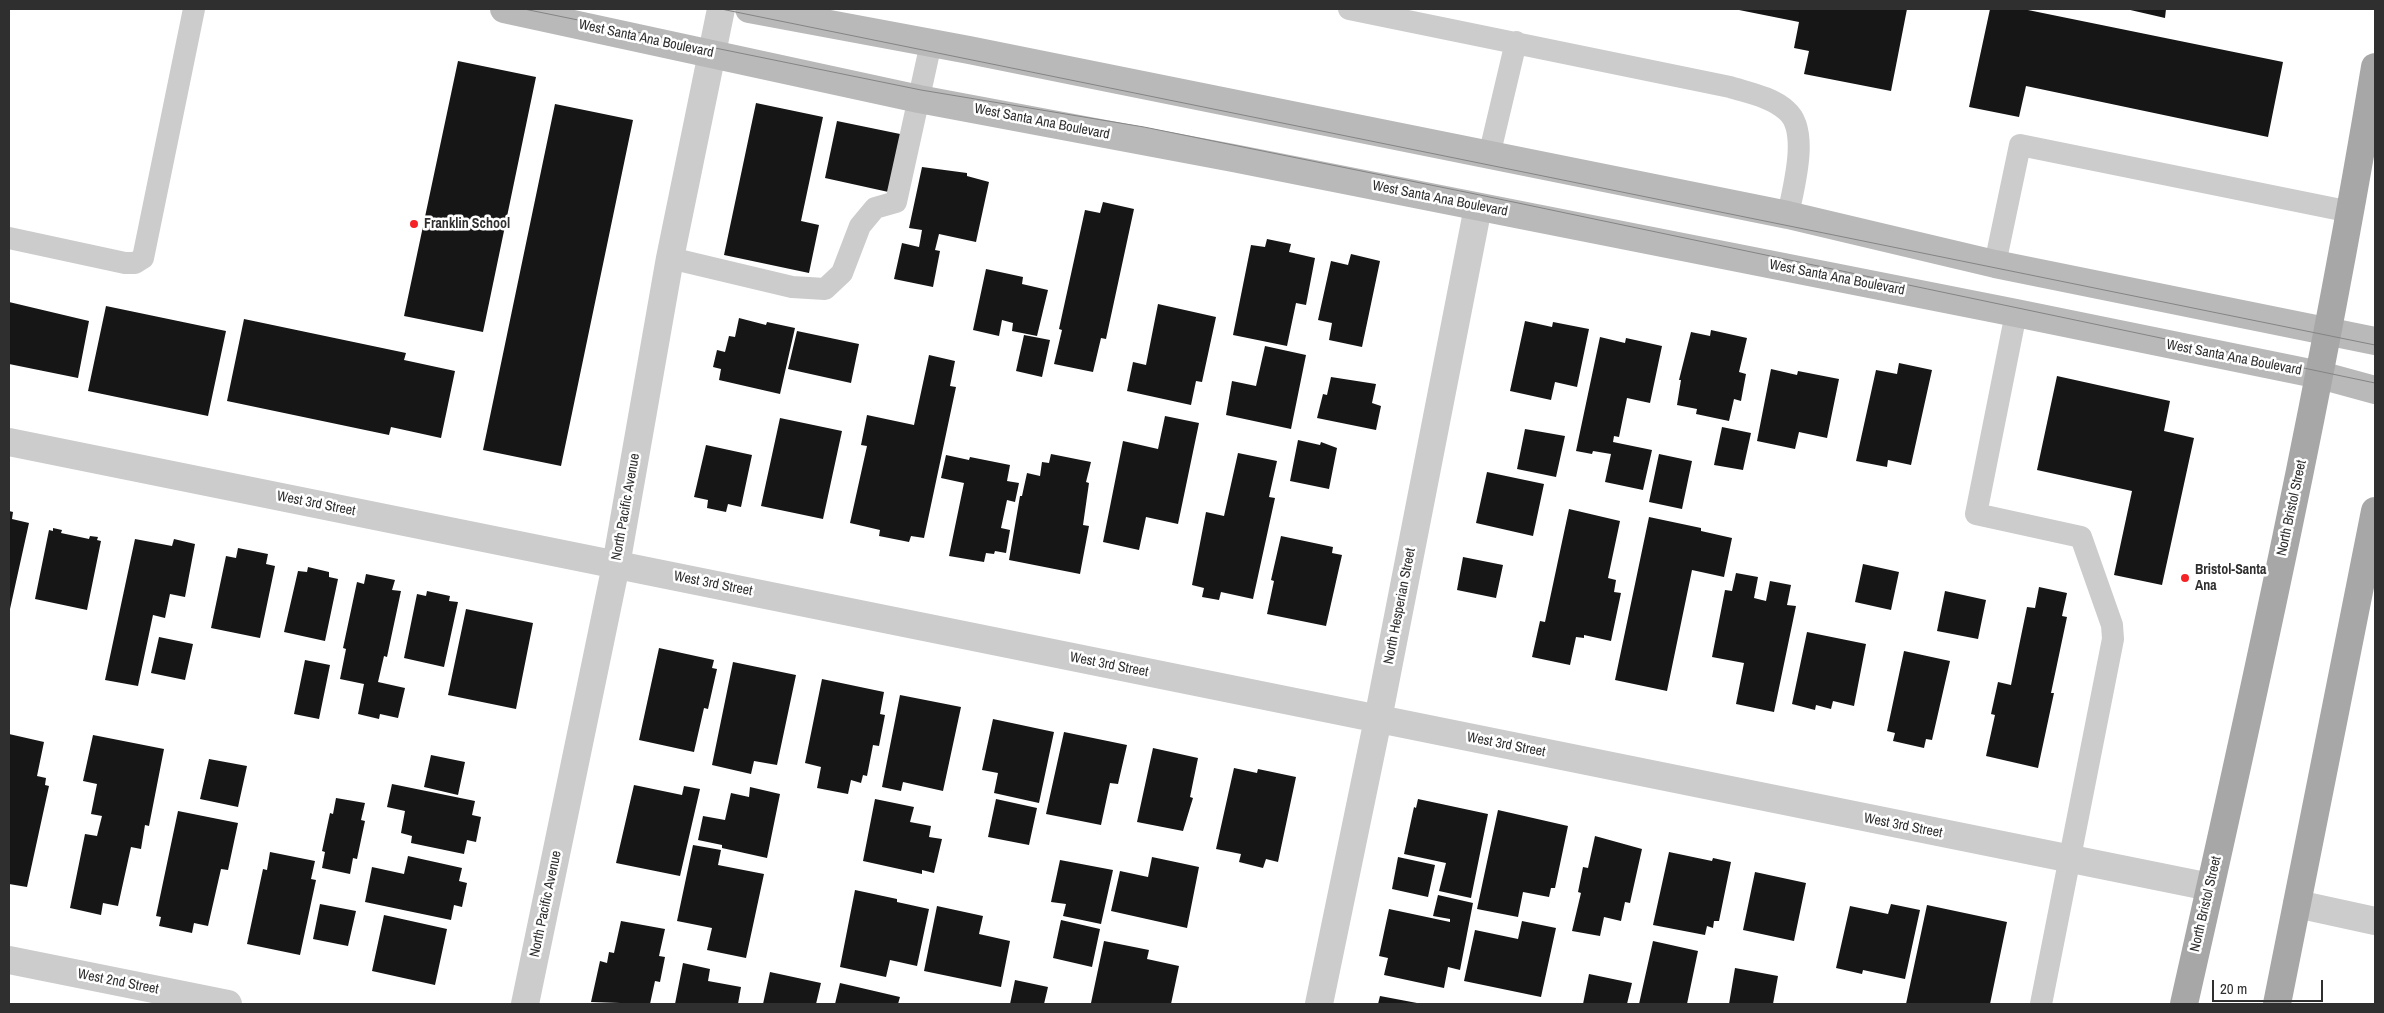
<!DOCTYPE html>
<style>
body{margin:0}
#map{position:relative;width:2384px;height:1013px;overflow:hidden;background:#fff;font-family:"Archivo Narrow",sans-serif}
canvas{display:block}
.frame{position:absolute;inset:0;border:10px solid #2f2f2f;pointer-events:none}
.scale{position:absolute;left:2212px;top:980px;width:111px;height:22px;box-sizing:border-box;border:2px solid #2f2f2f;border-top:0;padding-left:6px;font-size:15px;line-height:18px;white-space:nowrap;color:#2f2f2f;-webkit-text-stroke:4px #fff;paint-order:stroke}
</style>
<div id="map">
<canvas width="2384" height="1013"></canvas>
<div class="frame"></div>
<div class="scale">20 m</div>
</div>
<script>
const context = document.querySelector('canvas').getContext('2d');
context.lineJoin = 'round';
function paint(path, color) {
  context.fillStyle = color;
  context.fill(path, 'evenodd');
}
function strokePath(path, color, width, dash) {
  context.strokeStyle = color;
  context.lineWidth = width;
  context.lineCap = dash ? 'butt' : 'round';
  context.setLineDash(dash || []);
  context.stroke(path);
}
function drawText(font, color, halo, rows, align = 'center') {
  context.font = font + ' "Archivo Narrow",sans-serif';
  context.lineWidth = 5;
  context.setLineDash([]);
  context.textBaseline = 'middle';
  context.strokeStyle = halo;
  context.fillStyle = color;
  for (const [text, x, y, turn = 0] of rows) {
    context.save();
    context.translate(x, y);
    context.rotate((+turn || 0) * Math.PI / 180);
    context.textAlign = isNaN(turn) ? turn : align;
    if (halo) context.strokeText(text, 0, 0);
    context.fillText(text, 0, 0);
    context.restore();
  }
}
paint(new Path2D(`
 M1734 9H1907L1891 91 1804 74 1809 51 1794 48 1799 22Z
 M1990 9H2023L2283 62 2268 137 2026 86 2019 117 1969 107Z
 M2126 9H2166L2165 18Z
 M458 61 536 77 483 332 404 316Z
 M756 103 823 117 801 221 819 225 809 273 724 255Z
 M555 104 633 120 561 466 483 450Z
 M837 121 905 135 893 193 825 178Z
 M922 167 967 173V176L989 182 976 242 939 234 935 250 940 251 933 287 894 279 902 243 919 247 922 230 909 228Z
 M1103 202 1134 209 1106 339 1101 338 1093 372 1054 364 1062 330 1059 329 1085 210 1100 213Z
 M1267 239 1291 244 1289 252 1315 258 1306 305 1296 303 1287 346 1233 335 1251 245 1265 247Z
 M1351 254 1380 261 1362 347 1329 340 1332 323 1318 320 1331 261 1348 265Z
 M986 269 1023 277 1022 284 1048 290 1037 336 1012 331 1013 323 1002 320 999 336 973 330Z
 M9 302 89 321 78 378 9 364Z
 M1158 304 1216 317 1202 382 1196 381 1191 405 1127 391 1133 362 1146 365Z
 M106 306 226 331 208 416 88 391Z
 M739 318 766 325 767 322 795 328 780 394 719 380 721 369 713 367 717 350 725 352 729 336 735 337Z
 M244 319 406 353 404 360 455 371 441 438 391 427 389 435 227 401Z
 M1525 321 1552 327 1553 322 1589 329 1577 387 1555 382 1551 400 1510 391Z
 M1711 330 1747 338 1739 372 1746 374 1741 401 1734 399 1729 421 1696 414 1697 409 1677 405 1681 380H1679L1691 332 1710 336Z
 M797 331 859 344 851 383 788 369Z
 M1024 335 1050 340 1042 377 1016 371Z
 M1600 337 1625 343 1626 338 1662 346 1650 403 1627 398 1619 437 1614 436 1613 442 1652 450 1643 490 1605 482 1611 454 1593 451 1592 454 1576 451Z
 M1265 346 1306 355 1291 429 1226 415 1232 381 1256 386Z
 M929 355 955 361 950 386 956 387 924 538 911 536 909 542 879 536 880 530 850 523 867 446 861 445 867 415 914 425Z
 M1899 363 1932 370 1911 465 1888 460 1887 467 1856 461 1876 370 1897 374Z
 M1771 369 1797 375 1798 371 1839 379 1827 438 1799 432 1795 449 1757 441Z
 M2057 376 2170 401 2164 431 2194 438 2162 585 2114 575 2132 491 2037 470Z
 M1331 377 1376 384 1372 403 1381 406 1376 430 1317 418 1323 394 1327 395Z
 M1165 416 1199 423 1178 524 1146 517 1139 550 1103 542 1123 441 1158 449Z
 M780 418 842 431 823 519 761 506Z
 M1722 427 1751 433 1743 470 1714 465Z
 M1525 429 1565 436 1556 477 1517 469Z
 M1298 440 1320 445 1321 442 1337 448 1329 489 1290 481Z
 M706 445 752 455 741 507 728 504 726 512 707 508 708 500 694 497Z
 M1238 453 1277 461 1269 497 1275 498 1253 599 1221 592 1219 600 1202 597 1204 588 1192 585 1206 512 1224 516Z
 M1051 454 1091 462 1086 482 1089 483 1083 525 1089 526 1080 574 1009 560 1020 496H1022L1027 473 1040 476 1042 462 1049 463Z
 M1659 454 1692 461 1682 509 1649 502Z
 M946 455 969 460 970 457 1010 465 1007 481 1019 483 1015 502 1007 500 1001 528 1010 530 1006 553 995 551 994 554 986 553 984 562 949 556 964 483 941 478Z
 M1487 472 1544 484 1533 536 1476 523Z
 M1569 509 1620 521 1608 578 1616 580 1614 592 1621 593 1611 641 1584 635V638L1576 637 1570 665 1532 657 1540 621 1545 622Z
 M9 511 13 512 12 519 29 523 10 609H9Z
 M1649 517 1701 528V531L1732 538 1724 577 1692 570 1667 691 1615 680Z
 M53 528 62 530 61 533 89 539 90 536 98 537 97 540 101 541 87 610 35 599 49 530 53 531Z
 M1281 536 1333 547 1332 553 1342 555 1326 626 1267 614 1274 581 1271 580Z
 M135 539 172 546 174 539 195 544 185 597 170 594 165 618 153 615 138 686 105 680Z
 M238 548 268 554 266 564 275 566 260 638 211 628 226 556 236 558Z
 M1463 557 1503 565 1496 598 1457 590Z
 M1863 564 1899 572 1891 610 1855 602Z
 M308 567 329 572V577L338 579 325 641 284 632 298 571 307 572Z
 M1736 573 1758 577 1754 598 1766 601 1770 581 1791 585 1787 605 1796 606 1774 712 1736 704 1744 663 1712 657 1725 590 1732 591Z
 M366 574 395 580 392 590 401 591 387 657 384 656 378 682 405 688 398 718 380 714 379 719 358 714 364 684 340 679 346 649 343 648 357 582 364 584Z
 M2039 587 2067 593 2062 616 2067 617 2051 693H2054L2038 768 1986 756 1995 715 1991 714 1998 682 2011 685 2027 607 2035 608Z
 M427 591 450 596 449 601 458 602 444 667 404 658 417 594 426 596Z
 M1945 591 1986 600 1978 639 1937 631Z
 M466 609 533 623 516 709 448 695Z
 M1807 632 1866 644 1854 706 1833 701 1831 709 1816 705 1815 710 1792 704Z
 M159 637 193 644 185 680 151 673Z
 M659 648 714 660 712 668 717 669 708 709 704 708 694 752 639 740Z
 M1904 651 1950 661 1932 740 1926 739 1924 748 1893 741 1895 733 1887 731Z
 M305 660 330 665 319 719 294 714Z
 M733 662 796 675 777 765 754 761 751 774 712 765Z
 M822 679 884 692 880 714 885 715 879 746 873 745 867 776 863 775 861 783 851 780 848 794 817 788 821 767 805 763Z
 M900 695 961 707 943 791 903 782 901 791 882 787Z
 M993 719 1054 732 1039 803 994 793 998 773 982 770Z
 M1064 732 1127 745 1118 784 1110 783 1101 825 1046 814Z
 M9 734 44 742 37 776 46 778 45 785 49 786 27 887 9 884Z
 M93 735 164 749 149 826 145 825 141 849 131 847 118 906 103 903 101 915 70 908 85 834 97 836 102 816 91 814 97 784 83 781Z
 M1153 748 1198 758 1190 797 1193 798 1183 831 1137 822Z
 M431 755 465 762 458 795 424 787Z
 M209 759 247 766 238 807 200 799Z
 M1234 768 1257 773 1258 769 1296 777 1278 862 1266 859 1263 868 1239 862 1241 854 1216 849Z
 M392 784 475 801 472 815 481 817 476 842 467 840 464 854 411 843 412 836 401 833 405 811 387 807Z
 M634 785 682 795 684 786 700 789 680 876 616 863Z
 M750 787 780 794 767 858 722 848V845L698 840 703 816 725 820 731 793 749 797Z
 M336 798 365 803 361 820 365 821 357 859 353 858 350 874 322 868 325 852 322 851 330 813 333 814Z
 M875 799 914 807 910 822 931 826 929 837 942 839 934 873 922 870V874L863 861Z
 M996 799 1037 808 1029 845 988 837Z
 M1418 799 1488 814 1471 898 1439 891 1446 863 1404 854 1414 807 1416 808Z
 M1498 810 1568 826 1555 888H1551L1549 897 1523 892 1518 917 1477 909Z
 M178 811 238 823 228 870 221 869 208 926 194 923 192 933 159 926 161 917 156 916Z
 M1595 836 1642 849 1630 903 1625 902 1621 921 1604 917 1600 936 1572 931 1581 893 1578 892 1583 867 1588 868Z
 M693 845 721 850 718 865 764 874 746 958 707 950 712 928 677 921Z
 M270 852 315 861 311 879 316 880 300 955 247 944 263 869 267 870Z
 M1669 852 1712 861 1713 858 1731 862 1719 921H1714L1713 928 1707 926 1705 935 1653 925Z
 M408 856 462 868 459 881 467 883 462 907 454 905 451 920 365 902 372 867 404 874Z
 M1152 857 1199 867 1187 928 1111 911 1120 871 1148 877Z
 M1398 857 1435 865 1428 897 1392 889Z
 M1060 860 1113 870 1101 924 1063 916 1066 904 1051 902Z
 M1755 872 1806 883 1794 941 1743 930Z
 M855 890 897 899V902L929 909 917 966 890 960 886 977 840 967Z
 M1438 895 1473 903 1460 970 1448 967 1444 988 1384 975 1388 958 1379 956 1389 909 1450 922V919L1433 916Z
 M320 904 356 911 348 946 313 939Z
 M1891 904 1920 910 1905 979 1863 970 1862 974 1836 968 1850 906 1888 914Z
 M1927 905 2007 922 1990 1004H1906Z
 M937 906 983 916 979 934 1010 941 1001 987 924 971Z
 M384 915 447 929 435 985 372 971Z
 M1061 920 1100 929 1092 967 1053 958Z
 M621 921 665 929 659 956 665 957 660 982 655 981 650 1004 591 1002 600 961 607 963 609 952 614 953Z
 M1522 921 1556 928 1541 997 1464 981 1475 930 1518 939Z
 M1104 941 1149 950 1147 959 1179 966 1171 1004 1091 1003Z
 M1653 941 1698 951 1687 1004H1639Z
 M683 963 710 969 708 981 741 987 738 1004H675Z
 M1735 968 1778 976 1773 1004H1729Z
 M770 972 821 983 816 1004H763Z
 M1589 974 1632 983 1627 1004H1583Z
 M1015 980 1048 987 1044 1004H1010Z
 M840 983 900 997 898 1004H835Z
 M1380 996 1417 1003V1004H1378Z`), '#161616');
strokePath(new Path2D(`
 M1349 9 1730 87C1749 93 1772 97 1787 111 1810 131 1793 189 1788 215
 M1489 156 1516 42
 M9 238 125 263H135L143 258 194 9
 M670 258 792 287 825 289 842 273 860 226 875 208 896 202 931 43
 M1995 264 2020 145 2351 212
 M2016 313 1976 514 2081 537 2112 625 2113 639 2041 1004`), '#ccc', 22);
strokePath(new Path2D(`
 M9 442 2210 887
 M2297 904 2375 921
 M9 960 228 1004
 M525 1004 616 565 670 258 721 9
 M1319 1004 1378 719 1478 207`), '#ccc', 28);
strokePath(new Path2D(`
 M504 9 919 99 1233 158 2016 313 2320 375 2375 390
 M749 9 969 50 1788 215 1995 264 2375 341`), '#b9b9b9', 28);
strokePath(new Path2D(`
 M2184 1004C2254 694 2323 382 2375 67
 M2277 1004 2375 511`), '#a7a7a7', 28);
strokePath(new Path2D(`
 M524 9 921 90 1144 127 1480 195 2375 383
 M721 9 2375 345`), '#848484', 1);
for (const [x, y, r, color] of [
 [414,224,5,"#f52325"],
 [2185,578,5,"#f52325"]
]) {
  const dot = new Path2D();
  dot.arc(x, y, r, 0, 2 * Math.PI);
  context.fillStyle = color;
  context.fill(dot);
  strokePath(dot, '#fff', 2);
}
drawText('14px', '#2f2f2f', '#fff', [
 ["West Santa Ana Boulevard",646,39,12],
 ["West Santa Ana Boulevard",1042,122,11],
 ["West Santa Ana Boulevard",1440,199,11],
 ["West Santa Ana Boulevard",1837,278,11],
 ["West Santa Ana Boulevard",2234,358,11],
 ["West 3rd Street",316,504,11],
 ["North Pacific Avenue",626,507,-80],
 ["North Bristol Street",2292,508,-78],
 ["West 3rd Street",713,584,11],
 ["North Hesperian Street",1400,606,-79],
 ["West 3rd Street",1109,665,11],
 ["West 3rd Street",1506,745,11],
 ["West 3rd Street",1903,826,11],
 ["North Pacific Avenue",546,904,-78],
 ["North Bristol Street",2206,904,-77],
 ["West 2nd Street",118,982,11]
]);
drawText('bold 14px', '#2f2f2f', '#fff', [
 ["Franklin School",424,224],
 ["Bristol-Santa",2195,570],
 ["Ana",2195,586]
], 'left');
</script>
